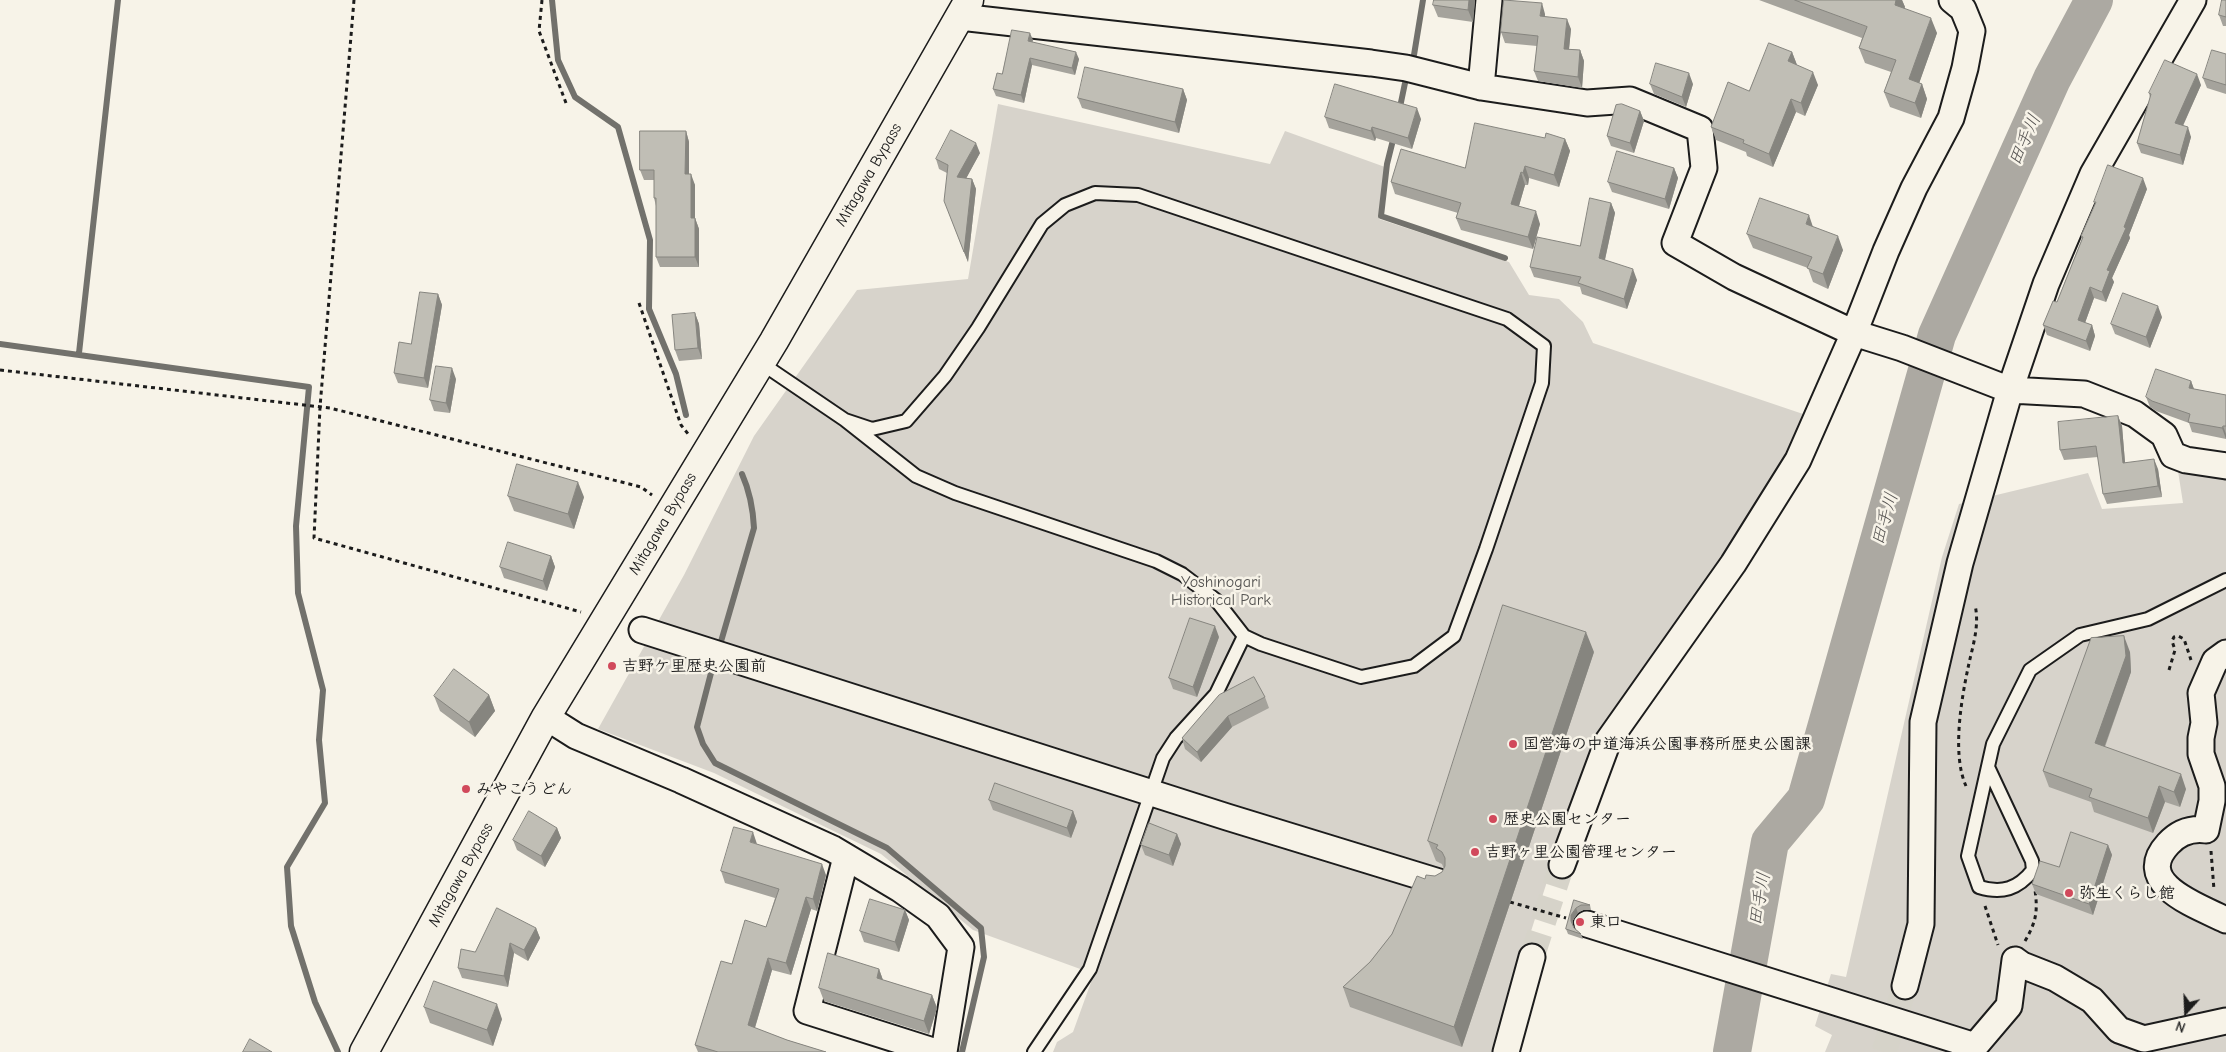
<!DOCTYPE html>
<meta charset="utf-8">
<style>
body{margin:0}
#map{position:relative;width:2226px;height:1052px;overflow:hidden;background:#f7f3e8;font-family:"Comic Neue",sans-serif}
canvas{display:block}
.north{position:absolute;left:2161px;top:987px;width:50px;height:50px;-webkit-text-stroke:4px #f7f3e8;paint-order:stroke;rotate:200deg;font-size:14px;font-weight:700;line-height:20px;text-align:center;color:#1c1c1c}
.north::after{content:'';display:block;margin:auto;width:18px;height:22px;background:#1c1c1c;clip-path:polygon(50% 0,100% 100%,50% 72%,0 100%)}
</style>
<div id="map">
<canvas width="2226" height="1052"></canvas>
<div class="north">N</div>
</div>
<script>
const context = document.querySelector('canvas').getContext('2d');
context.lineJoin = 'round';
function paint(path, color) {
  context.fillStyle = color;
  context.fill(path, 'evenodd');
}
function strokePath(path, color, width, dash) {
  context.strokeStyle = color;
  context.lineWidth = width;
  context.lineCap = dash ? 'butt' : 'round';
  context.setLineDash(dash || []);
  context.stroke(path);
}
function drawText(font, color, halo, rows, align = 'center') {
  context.font = font + ' "Comic Neue","Klee One",sans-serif';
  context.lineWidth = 5;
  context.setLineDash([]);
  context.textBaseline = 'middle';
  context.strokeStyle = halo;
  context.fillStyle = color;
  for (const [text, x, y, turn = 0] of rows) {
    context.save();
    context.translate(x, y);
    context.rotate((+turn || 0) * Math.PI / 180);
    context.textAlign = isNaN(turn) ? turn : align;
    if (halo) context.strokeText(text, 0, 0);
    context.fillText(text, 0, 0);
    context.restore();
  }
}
paint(new Path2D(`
 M998 104 1270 164 1285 131 1385 167 1379 219 1509 262 1529 295 1559 299 1583 322 1593 343 1806 415 1776 477 1585 764 1492 1052H1053L1057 1042 1073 1032 1094 974 973 930 881 854 714 773 598 729 684 575 754 436 857 290 968 279Z
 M2178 471 2226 474V1052H1825L1832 1035 1815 1026 1831 974 1846 977 1942 557 1959 504 2088 473 2102 509 2183 503Z`), '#d7d3cb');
strokePath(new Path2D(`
 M552 0 558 60 575 97 618 127 650 240 649 309 676 374 686 415
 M1414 55 1423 0
 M1399 112 1405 83
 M1394 136 1387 164 1381 216 1505 258
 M0 344 309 387 296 526 298 593 323 690 319 740 325 803 287 867 291 926 315 1002 338 1052
 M79 353 118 0
 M720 645 754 528C753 508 750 492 742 474
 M711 673 697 727 703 744 715 763 887 848 981 928 984 957 962 1052`), '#72716c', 6);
strokePath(new Path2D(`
 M1732 1052 1770 842 1806 799 1937 335 2052 79 2094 0`), '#aca9a2', 38);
strokePath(new Path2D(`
 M1532 957 1562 865
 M1884 1052 1905 986`), '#d6d3c9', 25, [25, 12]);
const lane = new Path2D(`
 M761 363 845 420 916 476 955 493 1156 561 1182 574 1216 600 1244 636 1261 644 1361 677 1414 666 1454 636 1486 549 1542 383 1544 346 1507 319 1138 195 1095 193 1065 205 1042 224 978 328 945 376 906 421 872 429 845 420
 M1988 767 2032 861 2033 870C2018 889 2002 894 1979 887L1968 856 1993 744 2030 670 2080 635 2148 619 2226 580
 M1034 1052 1090 969 1163 758 1176 738 1216 694 1244 636`);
const street = new Path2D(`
 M960 17 1371 63 1406 68 1481 87 1587 103 1630 100 1700 129 1704 168 1675 243 1734 277 1854 333 1902 348 2010 390 2084 394 2135 414 2164 435 2173 455 2186 460 2226 466
 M1481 87 1489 0
 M642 630 1227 817 1439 882
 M2226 653 2215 661 2201 693 2204 723 2201 738V754L2212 786V801L2206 830C2191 828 2178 833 2168 844 2131 884 2200 907 2226 920
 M546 717 576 736 681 780 833 849 900 889 938 916 961 947 944 1052
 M846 857 807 1011 936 1052
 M1562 865 1608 741 1733 564 1798 460 1854 333 1886 251 1914 188 1951 118 1965 68 1972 31 1963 9 1952 0
 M1587 924 1975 1046 2009 1006 2015 960
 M2015 960 2022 965 2055 978 2092 1000 2119 1030 2144 1039 2226 1021
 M1905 986 1921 924 1923 722 1960 563 2010 390 2046 284 2093 174 2193 0
 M1506 1052 1532 957`);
const highway = new Path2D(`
 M364 1052 546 717 774 341 969 0`);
strokePath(lane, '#1c1c1c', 16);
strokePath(street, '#1c1c1c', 29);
strokePath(highway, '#1c1c1c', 31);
strokePath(new Path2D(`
 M354 0 320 407 314 538 581 612
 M542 0 539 31 566 103
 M639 303 681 425 689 435
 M0 370 330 408 641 487 652 495
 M2169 670 2175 650 2172 641 2174 637 2178 636 2184 639 2191 660
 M1966 786C1952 755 1961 701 1968 668 1972 648 1980 626 1975 605
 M2211 851 2214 890
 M1510 902 1566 918
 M1985 906 1998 945
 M2025 941C2036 922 2038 912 2035 890`), '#1c1c1c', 3, [4, 4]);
strokePath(lane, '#f7f3e8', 12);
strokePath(street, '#f7f3e8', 25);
strokePath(highway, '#f7f3e8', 28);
paint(new Path2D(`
 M1475 0 1473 22 1438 17 1433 5Z
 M1759 0H1902L1905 7 1904 8 1937 33 1919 83 1922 84 1927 99 1921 118 1890 107 1884 92 1891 72 1865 63 1859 48 1862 38Z
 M2226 0V26H2223L2219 15Z
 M1545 14V17L1571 29 1569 49 1580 50 1584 61 1582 88 1538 81 1534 71 1537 46 1505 43 1501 32Z
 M1033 40 1032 42 1079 59 1075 75 1032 65 1024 103 996 96 993 89 1002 74Z
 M1792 52 1797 65 1818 85 1805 116 1796 112 1773 167 1747 156 1746 152 1716 140 1711 127Z
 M2226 54V94L2207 88 2203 78Z
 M1650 84H1693L1686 107 1654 94Z
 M2201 85 2183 126 2191 137 2183 165 2141 153 2137 143 2150 98 2149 93Z
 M1183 89 1187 100 1179 133 1082 108 1078 98Z
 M1640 111 1644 121 1634 153 1611 146 1607 136Z
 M1325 117 1421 119 1412 149 1376 138 1375 141 1329 128Z
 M686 131 689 142V174L695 185V218L699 229V267H660L656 257V206L654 198V180H644L640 170Z
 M1545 138 1565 139 1570 151 1559 187 1529 178 1528 185H1525L1519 206 1540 224 1533 249 1461 230 1456 218 1458 213 1395 194 1391 182 1465 168Z
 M980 153 966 178 972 179 976 189 968 262 948 211 947 173 939 169 936 159Z
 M1674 168 1678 178 1669 209 1612 192 1608 182Z
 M2147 189 2129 235 2130 238 2112 278 2114 282 2106 302 2094 298 2085 323 2092 325 2095 336 2090 351 2047 335 2043 325 2057 302 2082 239 2081 236 2095 204 2094 202Z
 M1611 203 1615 213 1605 260 1637 280 1627 309 1582 294 1580 287 1534 277 1530 267 1580 246Z
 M1813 227 1843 250 1828 289 1813 282 1808 268 1753 248 1747 234Z
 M438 294 442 305 428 388 398 383 394 373 411 344Z
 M695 313 699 324 702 359 679 361 675 350Z
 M2162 317 2150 348 2115 334 2111 324Z
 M456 379 450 413 434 411 430 400Z
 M2191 381 2194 389 2226 395V439L2192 432 2189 423 2156 411 2150 407 2146 397Z
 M2118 416 2122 426 2125 463 2158 469 2162 497 2107 504 2103 494 2098 457 2064 460 2060 450Z
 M508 496 584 497 574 529 514 511Z
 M551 556 555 567 547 591 504 578 500 567Z
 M1219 637 1197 697 1173 689 1169 678Z
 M1594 652 1462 1047 1350 1007 1343 987 1370 962 1392 934 1425 879 1435 876 1442 872 1444 869 1442 864 1436 861 1428 841Z
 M2130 652 2131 672 2105 747 2186 789 2180 807 2165 802 2153 833 2094 812 2091 802 2049 787 2043 771Z
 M489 695 495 711 475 737 440 711 434 696Z
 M1265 697 1269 708 1232 727 1201 762 1185 749 1182 738Z
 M989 800 1073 811 1077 822 1071 838 993 810Z
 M557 828 561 838 545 867 517 850 513 840Z
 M1177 834 1181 844 1173 866 1145 855 1141 845Z
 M757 844 826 875 817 911 811 909 791 975 772 970 755 1028 787 1040 826 1052H698L695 1045 732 964 766 927 775 898 725 883 721 871Z
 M2108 845 2112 855 2093 915 2036 894 2032 884 2059 867Z
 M1574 900 1590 905 1591 910H1583L1578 913 1573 920V925L1574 928 1581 934 1583 939 1568 934 1566 929Z
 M905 910 909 920 899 952 864 942 860 931Z
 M536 928 540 938 528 961 514 953 508 987 462 978 458 968 475 952Z
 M879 969 883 980 932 995 937 1008 929 1034 824 1001 819 988Z
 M424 1007 502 1019 493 1046 430 1023Z`), '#a5a39c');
paint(new Path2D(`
 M1469 0H1475L1473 22 1468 10Z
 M1896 0H1902L1905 7 1900 20 1895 5Z
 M1542 3 1545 14 1544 27 1540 16Z
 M1931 18 1937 33 1915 95 1909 79Z
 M1567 19 1571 29 1568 59 1564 49Z
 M1030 33 1033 40 1031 48 1028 41Z
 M1580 50 1584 61 1582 88 1578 77Z
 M1076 52 1079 59 1075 75 1072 68Z
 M1792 52 1797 65 1788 61Z
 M1030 58 1032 65 1024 103 1021 95Z
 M1813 72 1818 85 1805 116 1801 103Z
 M1689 73 1693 84 1686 107 1682 97Z
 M2197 74 2201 85 2179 134 2175 123Z
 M1922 84 1927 99 1921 118 1915 103Z
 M1183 89 1187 100 1179 133 1175 122Z
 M1791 99 1796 112 1773 167 1769 154Z
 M1417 108 1421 119 1412 149 1408 138Z
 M1640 111 1644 121 1634 153 1630 143Z
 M1372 127 1376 138 1375 141 1371 131Z
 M2188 127 2191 137 2183 165 2180 155Z
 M686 131 689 142V184L685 174Z
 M1565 139 1570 151 1559 187 1554 175Z
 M976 143 980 153 961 188 957 177Z
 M1525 166 1529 178 1528 185 1523 173Z
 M1674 168 1678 178 1669 209 1665 199Z
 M1521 172 1525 185 1516 216 1511 204Z
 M691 174 695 185V229L691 218Z
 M2143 178 2147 189 2129 235 2130 238 2112 278 2114 282 2106 302 2102 292 2107 270Z
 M972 179 976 189 968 262 964 252Z
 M1611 203 1615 213 1603 268 1599 258Z
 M1536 211 1540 224 1533 249 1528 237Z
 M1809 215 1814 230 1806 224Z
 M695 218 699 229V267L695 257Z
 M1838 236 1843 250 1828 289 1823 274Z
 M1633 269 1637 280 1627 309 1624 299Z
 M2090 287 2094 298 2082 331 2078 320Z
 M438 294 442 305 428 388 424 378Z
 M2158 306 2162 317 2150 348 2146 337Z
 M695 313 699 324 702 359 698 348Z
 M2092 325 2095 336 2090 351 2086 341Z
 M452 368 456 379 450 413 446 403Z
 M2191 381 2195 392 2189 388Z
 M2118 416 2122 426 2126 474 2123 463Z
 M2223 426 2226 434V439L2222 428Z
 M2154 459 2158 469 2162 497 2158 486Z
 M578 482 584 497 574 529 568 514Z
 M551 556 555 567 547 591 543 581Z
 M1215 626 1219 637 1197 697 1193 687Z
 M1586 632 1594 652 1462 1047 1454 1027Z
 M2124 636 2130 652 2131 672 2100 759 2095 743Z
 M489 695 495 711 475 737 469 722Z
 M1228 716 1232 727 1201 762 1197 752Z
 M2181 774 2186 789 2180 807 2174 792Z
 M2159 786 2165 802 2153 833 2148 818Z
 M1073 811 1077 822 1071 838 1067 828Z
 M557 828 561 838 545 867 541 856Z
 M753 832 757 844 750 842Z
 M1177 834 1181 844 1173 866 1169 855Z
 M2108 845 2112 855 2093 915 2089 904Z
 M822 864 826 875 817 911 813 899Z
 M806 897 811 909 791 975 786 963Z
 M1576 908 1578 913 1573 920V927L1571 921V915Z
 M905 910 909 920 899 952 895 942Z
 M536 928 540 938 528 961 524 950Z
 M510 943 514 953 508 987 504 976Z
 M768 958 772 970 752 1037 748 1025Z
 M879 969 884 983 877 978Z
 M932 995 937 1008 929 1034 924 1021Z
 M497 1004 502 1019 493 1046 487 1030Z`), '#86857f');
const building = new Path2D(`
 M1434 0H1469L1468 10 1433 5Z
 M1504 0 1542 3 1540 16 1567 19 1564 49 1580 50 1578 77 1534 71 1538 36 1501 32Z
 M1795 0H1896L1895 5 1931 18 1909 79 1922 84 1915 103 1884 92 1896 60 1859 48 1867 27Z
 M2222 0H2226V17L2219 15Z
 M1012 30 1030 33 1028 41 1076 52 1072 68 1030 58 1021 95 993 89 997 73 1002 74Z
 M1769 43 1792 52 1788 61 1813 72 1801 103 1791 99 1769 154 1743 143 1744 140 1711 127 1728 82 1749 91Z
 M2212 50 2226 54V85L2203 78Z
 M2165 60 2197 74 2175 123 2188 127 2180 155 2137 143 2151 94 2149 93Z
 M1656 63 1689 73 1682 97 1650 84Z
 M1085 67 1183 89 1175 122 1078 98Z
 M1335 84 1417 108 1408 138 1372 127 1371 131 1325 117Z
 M1622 104 1640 111 1630 143 1607 136 1616 105Z
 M1475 123 1545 138 1546 133 1565 139 1554 175 1525 166 1523 173 1521 172 1511 204 1536 211 1528 237 1456 218 1461 203 1391 182 1401 149 1465 168Z
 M951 130 976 143 957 177 972 179 964 252 944 201 948 165 936 159Z
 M640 131H686L685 174H691V218H695V257H656V198H654V170H640Z
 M1617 151 1674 168 1665 199 1608 182Z
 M2108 165 2143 178 2124 227 2126 228 2107 270 2110 271 2102 292 2090 287 2078 320 2092 325 2086 341 2043 325 2053 301 2057 302 2083 237 2081 236 2096 202H2094Z
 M1590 198 1611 203 1599 258 1633 269 1624 299 1578 283 1581 277 1530 267 1537 237 1580 246Z
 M1760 198 1809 215 1806 224 1838 236 1823 274 1807 268 1812 257 1747 234Z
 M420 292 438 294 424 378 394 373 399 342 411 344Z
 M2123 293 2158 306 2146 337 2111 324Z
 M695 313 698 348 675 350 672 315Z
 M436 366 452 368 446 403 430 400Z
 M2156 369 2191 381 2189 388 2226 395V426H2223L2222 428 2188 422 2190 414 2152 401 2146 397Z
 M2118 416 2123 463 2154 459 2158 486 2103 494 2096 446 2060 450 2058 422Z
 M517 464 578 482 568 514 508 496Z
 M508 542 551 556 543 581 500 567Z
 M1503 605 1586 632 1454 1027 1343 987 1370 962 1392 934 1417 876 1425 879 1426 875 1435 876 1442 872 1445 866V858L1442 852 1436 848 1438 845 1428 841Z
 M1190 618 1215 626 1193 687 1169 678Z
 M2124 636 2126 656 2095 743 2181 774 2174 792 2159 786 2148 818 2089 797 2092 789 2043 771 2091 638Z
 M454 669 489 695 469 722 434 696Z
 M1254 677 1265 697 1228 716 1197 752 1182 738 1219 695Z
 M995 783 1073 811 1067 828 989 800Z
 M529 811 557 828 541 856 513 840Z
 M1149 823 1177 834 1169 855 1141 845Z
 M734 827 753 832 750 842 822 864 813 899 806 897 786 963 768 958 748 1025 787 1040 826 1052H718L695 1045 721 961 732 964 745 920 766 927 779 889 721 871Z
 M2071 832 2108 845 2089 904 2032 884 2040 861 2059 867Z
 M870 899 905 910 895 942 860 931Z
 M1574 900 1590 905H1581L1576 908 1571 915V921L1574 928 1581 934 1566 929Z
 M497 908 536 928 524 950 510 943 504 976 458 968 461 949 475 952Z
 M828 953 879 969 877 978 932 995 924 1021 819 988Z
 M434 981 497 1004 487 1030 424 1007Z
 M250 1039 272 1052H243Z`);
paint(building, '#c0beb5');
strokePath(building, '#86857f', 1);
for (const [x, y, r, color] of [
 [612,666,5,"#d1495b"],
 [1513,744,5,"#d1495b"],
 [466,789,5,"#d1495b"],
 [1493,819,5,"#d1495b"],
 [1475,852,5,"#d1495b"],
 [2069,893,5,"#d1495b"],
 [1580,922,5,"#d1495b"]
]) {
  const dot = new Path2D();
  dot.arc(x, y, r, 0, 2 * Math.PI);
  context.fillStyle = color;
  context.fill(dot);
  strokePath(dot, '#f7f3e8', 2);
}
drawText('16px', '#1c1c1c', '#f7f3e8', [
 ["Mitagawa Bypass",869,175,-60],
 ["Mitagawa Bypass",663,524,-59],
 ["Mitagawa Bypass",461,875,-61]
]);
drawText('16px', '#545351', '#f7f3e8', [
 ["Yoshinogari",1221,582],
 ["Historical Park",1221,600]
]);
drawText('bold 16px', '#1c1c1c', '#f7f3e8', [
 ["吉野ケ里歴史公園前",622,666],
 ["国営海の中道海浜公園事務所歴史公園課",1523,744],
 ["みやこうどん",476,789],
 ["歴史公園センター",1503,819],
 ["吉野ヶ里公園管理センター",1485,852],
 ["弥生くらし館",2079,893],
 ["東口",1590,922]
], 'left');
drawText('italic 18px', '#565452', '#f7f3e8', [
 ["田手川",2025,140,-66],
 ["田手川",1885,519,-74],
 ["田手川",1760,899,-80]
]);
</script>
